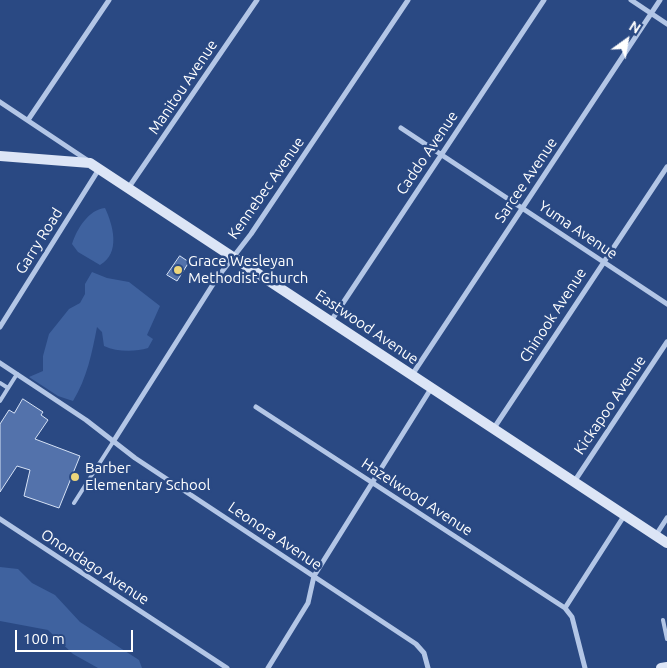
<!DOCTYPE html>
<style>
body{margin:0}
#map{position:relative;width:667px;height:668px;overflow:hidden;background:#2a4983;font-family:Ubuntu,sans-serif}
canvas{display:block}
.north{position:absolute;left:602px;top:15px;width:50px;height:50px;-webkit-text-stroke:4px #2a4983;paint-order:stroke;rotate:32deg;font-size:14px;font-weight:700;line-height:20px;text-align:center;color:#fff}
.north::after{content:'';display:block;margin:auto;width:18px;height:22px;background:#fff;clip-path:polygon(50% 0,100% 100%,50% 72%,0 100%)}
.scale{position:absolute;left:15px;top:630px;width:118px;height:22px;box-sizing:border-box;border:2px solid #fff;border-top:0;padding-left:6px;font-size:15px;line-height:18px;white-space:nowrap;color:#fff;-webkit-text-stroke:4px #2a4983;paint-order:stroke}
</style>
<div id="map">
<canvas width="667" height="668"></canvas>
<div class="north">N</div>
<div class="scale">100 m</div>
</div>
<script>
const context = document.querySelector('canvas').getContext('2d');
context.lineJoin = 'round';
function paint(path, color) {
  context.fillStyle = color;
  context.fill(path, 'evenodd');
}
function strokePath(path, color, width, dash) {
  context.strokeStyle = color;
  context.lineWidth = width;
  context.lineCap = dash ? 'butt' : 'round';
  context.setLineDash(dash || []);
  context.stroke(path);
}
function drawText(font, color, halo, rows, align = 'center') {
  context.font = font + ' Ubuntu,sans-serif';
  context.lineWidth = 5;
  context.setLineDash([]);
  context.textBaseline = 'middle';
  context.strokeStyle = halo;
  context.fillStyle = color;
  for (const [text, x, y, turn = 0] of rows) {
    context.save();
    context.translate(x, y);
    context.rotate((+turn || 0) * Math.PI / 180);
    context.textAlign = isNaN(turn) ? turn : align;
    if (halo) context.strokeText(text, 0, 0);
    context.fillText(text, 0, 0);
    context.restore();
  }
}
paint(new Path2D(`
 M105 208C113 225 121 253 100 265L78 252 72 244C77 229 88 210 105 208Z
 M92 272 107 278 129 282 160 306 147 335 153 339 148 348C135 352 117 352 104 346L102 332 97 327C92 353 87 378 73 401L58 396 29 377 43 371V356L49 334 69 309 80 303 85 294V284Z
 M0 567 18 569 32 583 55 595 80 622 139 660 142 668H98L73 654 48 630 0 621Z`), '#3f629f');
const building = new Path2D(`
 M180 256 189 262 177 281 167 275Z
 M23 399 43 412 41 415 48 420 35 439 80 456 59 508 24 496 30 470 17 466 0 492V424L9 410 14 413Z`);
paint(building, '#5372ab');
strokePath(building, '#d6e2f5', 1);
strokePath(new Path2D(`
 M0 383 8 388
 M0 401 17 374
 M74 503 113 442
 M663 620 667 639`), '#b3c6e6', 4);
strokePath(new Path2D(`
 M631 0 667 24
 M0 102 87 160
 M28 120 109 0
 M401 128 667 304
 M129 187 257 0
 M331 321 544 0
 M0 327 99 169
 M0 363 86 420 135 458 416 644 424 653 428 668
 M412 375 660 0
 M256 407 565 608 572 617 585 668
 M494 428 667 167
 M113 442 217 278 251 234 408 0
 M574 482 667 342
 M0 519 227 668
 M656 535 667 518
 M565 608 624 516
 M268 668 308 603 314 576 432 387`), '#b3c6e6', 5);
strokePath(new Path2D(`
 M0 156 90 163 667 543
 M661 668 667 667`), '#dce5f6', 10);
for (const [x, y, r, color] of [
 [178,270,5,"#ecd57b"],
 [75,477,5,"#ecd57b"]
]) {
  const dot = new Path2D();
  dot.arc(x, y, r, 0, 2 * Math.PI);
  context.fillStyle = color;
  context.fill(dot);
  strokePath(dot, '#2a4983', 2);
}
drawText('15px', '#fff', '#2a4983', [
 ["Manitou Avenue",183,87,-56],
 ["Caddo Avenue",427,153,-56],
 ["Sarcee Avenue",526,180,-56],
 ["Kennebec Avenue",266,188,-55],
 ["Yuma Avenue",578,230,34],
 ["Garry Road",39,241,-58],
 ["Chinook Avenue",553,315,-57],
 ["Eastwood Avenue",367,327,34],
 ["Kickapoo Avenue",610,405,-56],
 ["Hazelwood Avenue",417,497,33],
 ["Leonora Avenue",275,536,34],
 ["Onondago Avenue",95,567,33]
]);
drawText('15px', '#fff', '#2a4983', [
 ["Grace Wesleyan",188,261],
 ["Methodist Church",188,278],
 ["Barber",85,468],
 ["Elementary School",85,485]
], 'left');
</script>
